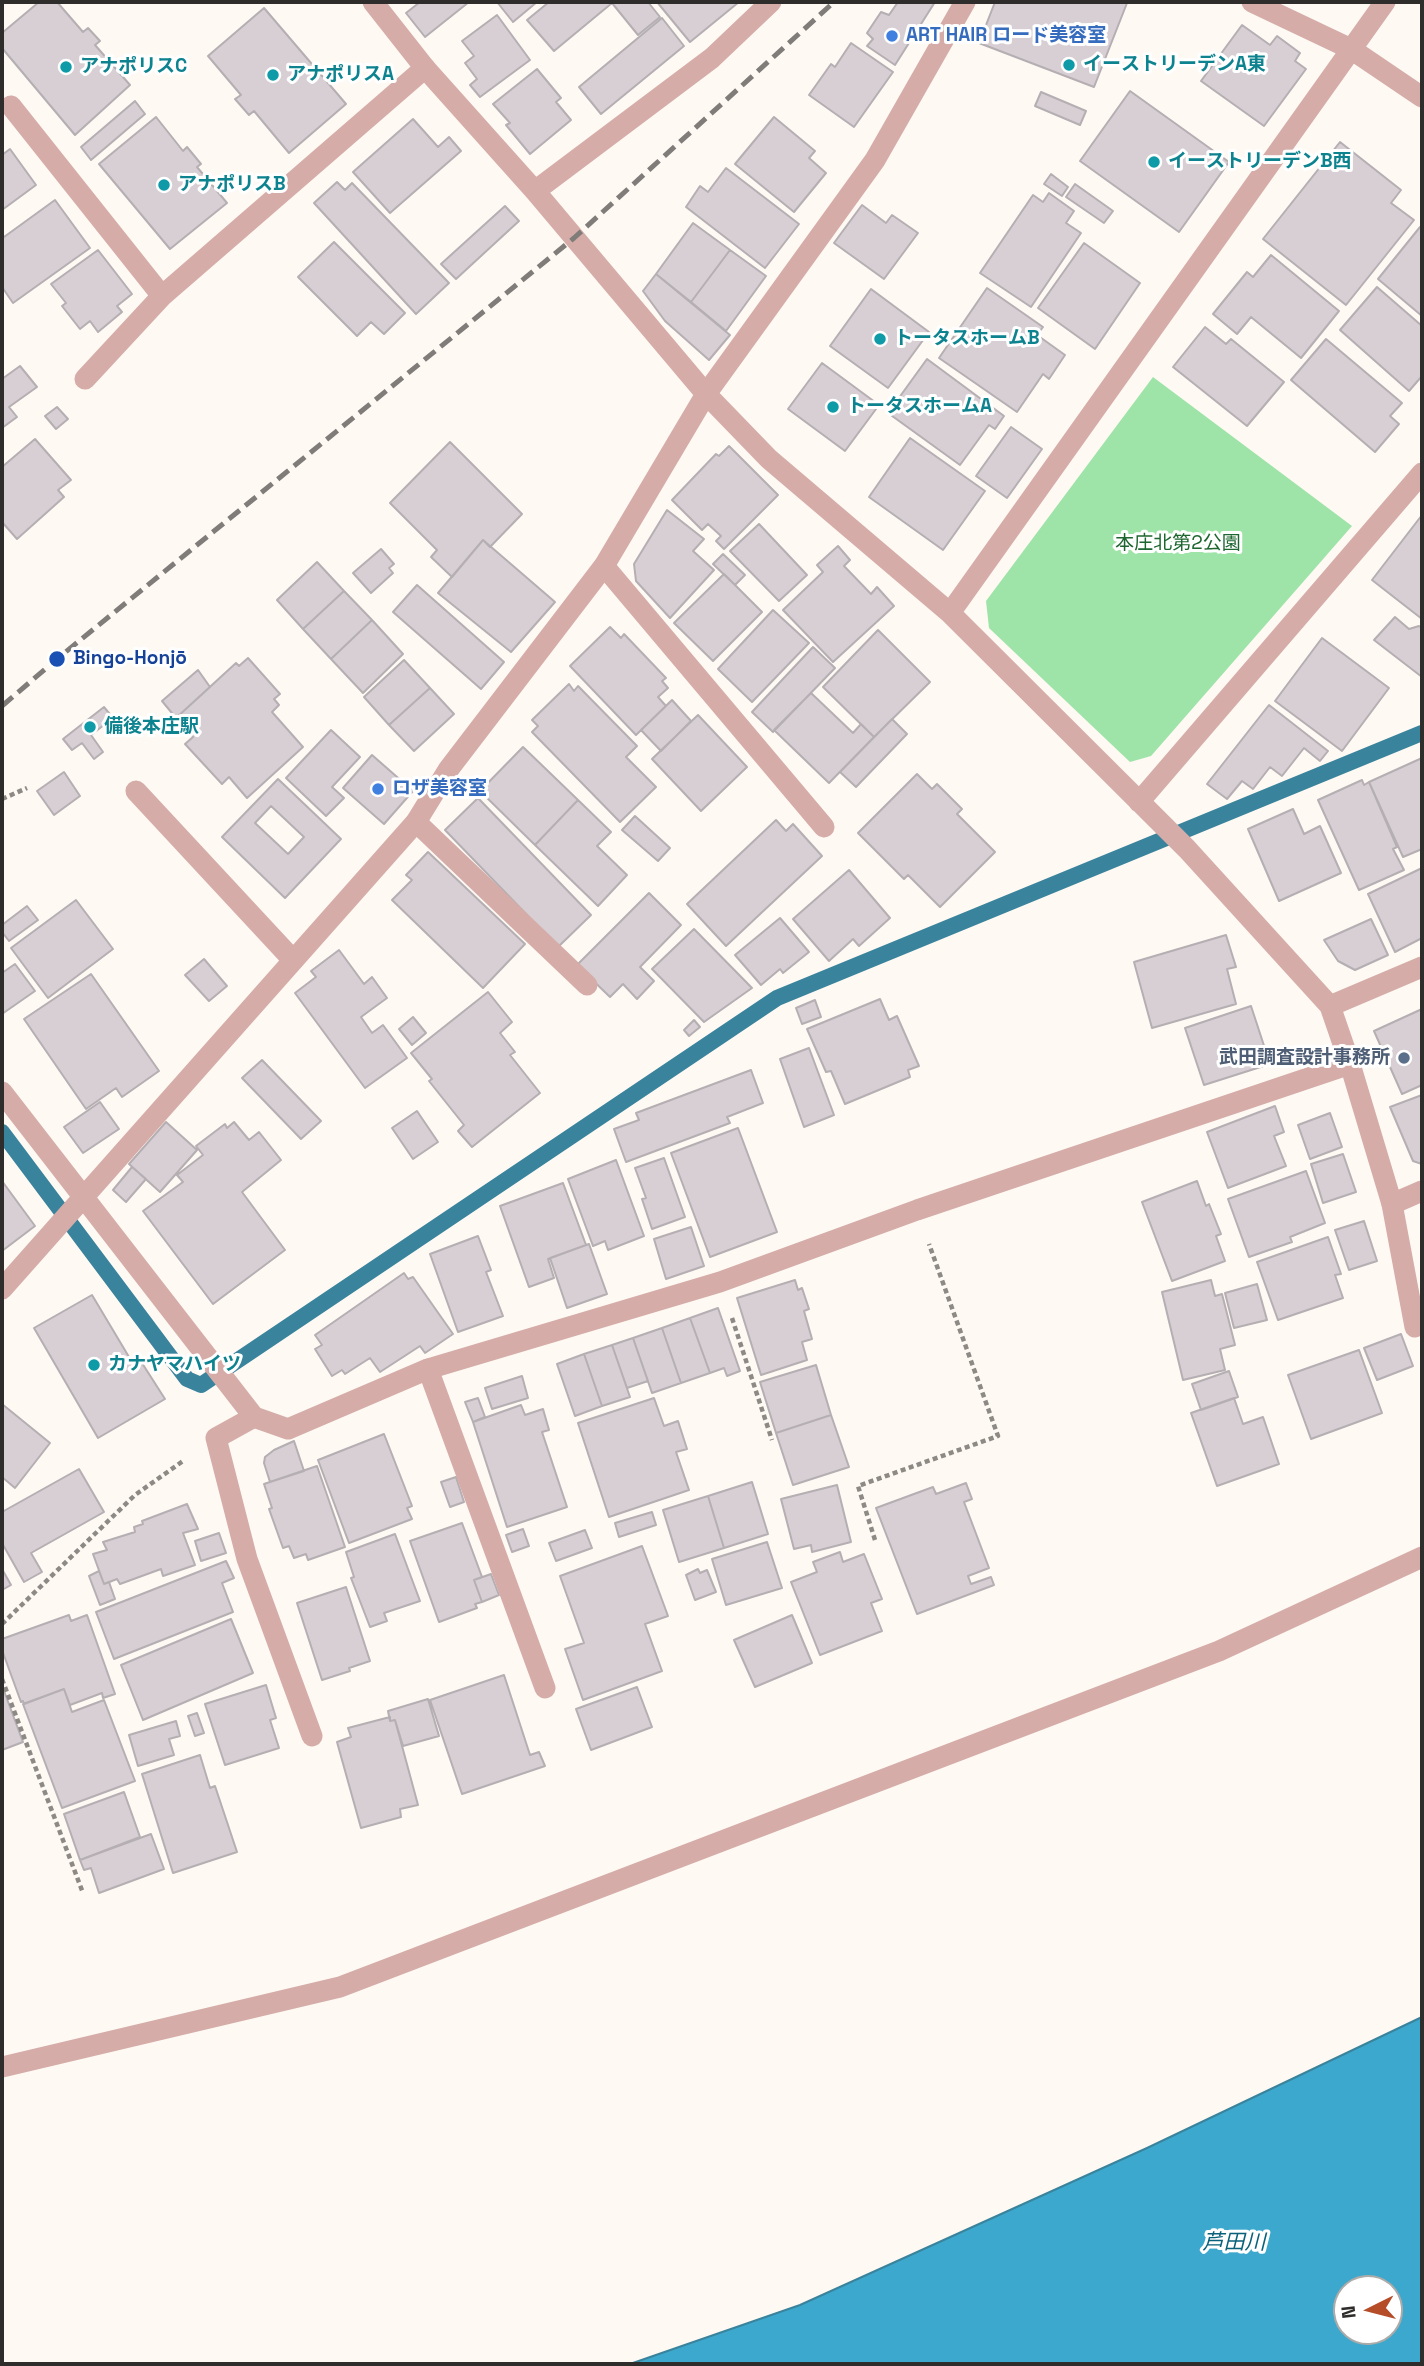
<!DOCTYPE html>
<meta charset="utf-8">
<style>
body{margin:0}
#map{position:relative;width:1424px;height:2366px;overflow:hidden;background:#fef9f3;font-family:"Space Grotesk",sans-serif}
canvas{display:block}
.frame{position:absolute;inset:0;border:4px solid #2f2d2b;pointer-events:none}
.north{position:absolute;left:1333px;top:2275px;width:70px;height:70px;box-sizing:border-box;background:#fff;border:2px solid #acabaa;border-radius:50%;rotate:264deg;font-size:19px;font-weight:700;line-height:28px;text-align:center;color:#2f2d2b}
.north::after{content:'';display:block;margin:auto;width:24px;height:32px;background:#b54d29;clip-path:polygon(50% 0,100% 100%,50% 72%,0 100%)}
</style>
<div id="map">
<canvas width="1424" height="2366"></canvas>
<div class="frame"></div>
<div class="north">N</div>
</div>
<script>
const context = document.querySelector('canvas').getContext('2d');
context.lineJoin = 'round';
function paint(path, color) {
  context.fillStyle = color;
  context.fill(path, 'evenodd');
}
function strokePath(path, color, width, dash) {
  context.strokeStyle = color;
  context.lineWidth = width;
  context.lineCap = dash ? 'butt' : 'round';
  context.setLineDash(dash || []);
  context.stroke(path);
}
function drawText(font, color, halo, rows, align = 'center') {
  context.font = font + ' "Space Grotesk","Noto Sans JP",sans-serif';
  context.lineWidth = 6;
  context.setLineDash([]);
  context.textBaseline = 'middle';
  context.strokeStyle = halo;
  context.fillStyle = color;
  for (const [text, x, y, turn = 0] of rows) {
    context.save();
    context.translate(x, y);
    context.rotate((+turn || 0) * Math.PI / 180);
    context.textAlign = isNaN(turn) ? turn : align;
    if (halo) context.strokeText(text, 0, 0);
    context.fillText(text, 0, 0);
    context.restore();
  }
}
paint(new Path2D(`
 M1153 377 1352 526 1151 756 1130 762 989 628 986 601Z`), '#9ee3a8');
const water = new Path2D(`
 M1422 2017V2364H630L800 2305 1147 2148ZM1347 2289H1389V2331H1347Z`);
paint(water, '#3da8cd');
strokePath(water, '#39839c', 2);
strokePath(new Path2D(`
 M2 1132 187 1379 201 1385 777 998 1422 733`), '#39839c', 16);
const building = new Path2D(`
 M39 2H57L83 32 88 28 100 41 95 45 130 85 75 135 2 48V33Z
 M420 2H469L425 37 406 13Z
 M497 2H537L513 22Z
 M549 2H648L660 17 638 35 612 3 554 51 527 20Z
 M657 2H739L690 42Z
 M898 2H935L895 65 867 46 873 39 867 33 881 12 889 15Z
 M995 2H1124L1127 3 1094 87 979 43Z
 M264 8 346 104 289 153 254 111 249 115 235 99 241 95 208 56Z
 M497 15 530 60 480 97 470 85 477 79 465 63 474 56 462 41Z
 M662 18 684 46 601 114 579 87Z
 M1242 25 1270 45 1277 36 1300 53 1295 61 1306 69 1264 126 1201 81Z
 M851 43 893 72 854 127 809 95 831 64 835 67Z
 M537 69 561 98 556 102 571 120 530 154 506 125 510 123 493 104Z
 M1130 91 1229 162 1179 232 1080 161Z
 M1041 92 1086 111 1080 125 1035 106Z
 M135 101 145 114 91 160 81 147Z
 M156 117 183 151 187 147 201 164 197 167 227 203 170 249 99 164Z
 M774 117 815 151 809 158 826 173 794 212 735 164Z
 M413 119 438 147 449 137 461 151 390 213 353 172Z
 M1340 142 1401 190 1391 203 1414 220 1346 305 1263 239Z
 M10 149 36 185 2 210V155Z
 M726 168 799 224 765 268 686 207 700 186 708 192Z
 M1051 174 1068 187 1062 196 1044 184Z
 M337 182 345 190 352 183 449 283 416 314 314 203Z
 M1075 184 1113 211 1104 223 1066 197Z
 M1049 193 1074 211 1066 223 1081 233 1031 307 980 273 1033 195 1043 202Z
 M55 200 90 248 13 303 2 287V234L4 237Z
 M862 205 886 223 892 215 918 233 884 279 834 243Z
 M505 206 519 221 456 279 441 264Z
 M693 223 730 250 691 302 656 274Z
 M1420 227 1422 229V316L1378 279Z
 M334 242 405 313 384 334 371 322 357 336 298 277Z
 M1084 243 1140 283 1095 349 1038 308Z
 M98 250 132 294 117 306 122 312 98 332 90 321 80 329 62 306 66 303 51 284Z
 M730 250 766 276 726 331 691 302Z
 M1271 255 1339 311 1301 358 1251 317 1237 334 1213 314 1247 272 1253 277Z
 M656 274 730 335 709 360 665 321 643 291Z
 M1377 287 1422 326V376L1409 391 1340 330Z
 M987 288 1043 327 1037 335 1065 355 1049 379 1043 374 1017 412 939 358Z
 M871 289 929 332 888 388 830 346Z
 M1205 327 1226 344 1231 339 1284 382 1247 426 1173 367Z
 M1326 339 1402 403 1390 416 1399 424 1375 452 1291 380Z
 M927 359 1004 416 995 429 989 425 960 465 888 413Z
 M822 363 879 405 845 451 788 409Z
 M20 366 37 387 9 407 17 417 2 428V379Z
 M57 407 68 419 56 429 45 416Z
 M1011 427 1042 449 1007 498 976 476Z
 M910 438 985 491 943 550 869 497Z
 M35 439 71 480 58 490 64 497 17 539 2 522V467Z
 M450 442 522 514 490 547 483 540 452 577 431 557 437 550 390 503Z
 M729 446 778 495 724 549 716 541 721 536 708 524 702 530 672 500 716 454 719 456Z
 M667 510 704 539 693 551 714 570 670 618 636 581 634 564Z
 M1422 515V619L1372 580Z
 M759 524 807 575 779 601 730 551Z
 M483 540 555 602 511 652 438 593Z
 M838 546 850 560 844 566 871 594 877 587 894 606 833 662 783 610 823 572 817 565Z
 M381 549 394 564 389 568 393 573 371 593 353 573Z
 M723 554 745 575 735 585 713 564Z
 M317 562 344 591 303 629 277 600Z
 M724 574 762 612 713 661 674 623Z
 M417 585 504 662 481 689 393 612Z
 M344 591 372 620 331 659 303 629Z
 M773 610 809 643 752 702 718 669Z
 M1395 617 1409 629 1419 626 1422 628V677L1374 640Z
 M372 620 403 654 363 693 331 659Z
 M610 627 621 638 624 634 666 678 662 681 668 688 658 697 666 706 636 735 570 666Z
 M878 630 930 682 874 737 823 687Z
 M1322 638 1389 688 1342 751 1275 701Z
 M813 647 835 668 773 732 752 712Z
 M248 658 280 694 274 699 279 705 272 712 303 747 247 798 229 777 222 784 185 744 193 737 176 718 236 663 239 666Z
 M404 660 430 688 389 725 364 697Z
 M198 670 210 687 176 718 162 701Z
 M569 684 574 691 578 686 637 746 626 757 656 787 620 822 532 732 538 726 532 720Z
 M430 688 454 714 414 751 389 725Z
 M811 693 853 733 861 724 874 737 829 783 774 730Z
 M672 700 691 721 661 751 641 730Z
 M1269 705 1328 751 1320 761 1304 748 1282 776 1270 767 1253 789 1242 781 1227 799 1207 784Z
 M104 707 113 718 91 735 103 752 94 759 82 743 72 750 63 739Z
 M698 715 747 767 701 811 652 759Z
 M892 719 907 734 856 787 840 772Z
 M331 730 360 757 332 787 344 798 326 816 286 778Z
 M523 747 578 800 535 845 480 791Z
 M372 755 413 791 384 824 343 788Z
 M1422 758V849L1403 857 1369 782Z
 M64 772 80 796 54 815 37 791Z
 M917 774 932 789 937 784 962 809 957 814 995 852 940 907 908 875 904 879 858 833Z
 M278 779 341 839 285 898 222 837ZM271 806 304 837 288 854 255 823Z
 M1362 780 1364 785 1369 782 1397 847 1393 849 1404 870 1359 890 1318 800Z
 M478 798 591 915 558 947 445 830Z
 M578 800 611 832 597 846 627 875 598 906 535 845Z
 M1293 809 1304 834 1320 826 1341 873 1279 901 1248 829Z
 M635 816 670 848 658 861 622 830Z
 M776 820 786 831 793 824 822 856 726 946 687 904Z
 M428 852 525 944 483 988 392 900 412 880 406 875Z
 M1422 868V938L1395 952 1368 894Z
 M849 870 890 918 859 946 853 939 829 961 793 919Z
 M649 893 681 925 640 967 654 981 637 999 623 984 610 997 577 965Z
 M76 900 113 949 48 998 11 948Z
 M27 906 38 920 9 941 2 932V925Z
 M780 918 809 952 783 973 780 969 761 985 735 955Z
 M1371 919 1388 955 1355 970 1338 961 1324 940Z
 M694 929 752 988 704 1022 652 969Z
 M1226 935 1236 967 1227 969 1236 1004 1152 1028 1134 962Z
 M339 950 364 984 372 977 387 998 361 1017 372 1033 383 1025 407 1058 365 1088 295 993 316 977 311 971Z
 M204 959 227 986 209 1001 185 975Z
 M15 964 35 991 2 1014V973Z
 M91 974 159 1071 122 1097 116 1088 86 1109 24 1019Z
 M488 992 512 1022 500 1033 515 1052 510 1055 540 1093 472 1147 458 1131 464 1125 429 1081 432 1079 411 1053Z
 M880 999 889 1020 897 1016 919 1066 908 1070 910 1077 845 1104 831 1071 826 1072 807 1029Z
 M815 1000 821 1017 802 1024 796 1008Z
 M1251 1006 1270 1064 1204 1085 1185 1028Z
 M1422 1009V1085L1402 1094 1374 1031Z
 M413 1017 426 1033 412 1045 399 1029Z
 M694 1020 700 1027 689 1036 684 1030Z
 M809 1048 834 1115 804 1127 780 1059Z
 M262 1060 321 1121 301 1139 242 1078Z
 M751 1070 763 1103 727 1117 730 1123 626 1162 614 1129 639 1120 636 1113Z
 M1422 1095V1164L1413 1161 1390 1107Z
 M100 1102 119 1129 83 1153 64 1127Z
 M1275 1106 1284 1132 1274 1136 1286 1166 1228 1188 1207 1132Z
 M417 1111 438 1142 413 1159 392 1128Z
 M1330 1113 1342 1147 1310 1159 1298 1125Z
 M166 1122 197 1150 160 1192 129 1164Z
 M234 1122 249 1140 259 1132 281 1160 242 1192 285 1250 213 1304 143 1211 183 1182 177 1175 203 1155 196 1146 225 1124 227 1128Z
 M738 1128 777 1232 710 1257 671 1153Z
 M1343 1154 1356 1192 1323 1203 1311 1164Z
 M664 1158 685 1217 652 1229 642 1199 646 1198 635 1168Z
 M616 1160 644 1236 608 1250 605 1241 593 1246 568 1179Z
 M132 1167 146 1179 126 1202 113 1190Z
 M1306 1171 1325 1223 1290 1237 1292 1242 1249 1257 1228 1199Z
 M2 1181 35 1226 2 1251Z
 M1197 1181 1206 1206 1209 1204 1221 1234 1216 1236 1225 1261 1172 1281 1142 1202Z
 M563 1183 586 1245 548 1259 554 1278 529 1287 500 1206Z
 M1364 1221 1377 1261 1349 1270 1335 1230Z
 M691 1227 704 1266 666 1279 654 1239Z
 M478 1236 491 1270 486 1272 503 1316 458 1332 430 1254Z
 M1328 1237 1341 1274 1335 1275 1343 1298 1278 1320 1257 1262Z
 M589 1244 607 1294 567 1308 550 1258Z
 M404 1273 408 1279 413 1277 453 1334 425 1353 420 1346 380 1372 370 1358 345 1374 342 1370 332 1376 315 1349 322 1345 315 1335Z
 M795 1280 798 1290 802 1288 809 1309 804 1311 812 1339 802 1342 807 1360 761 1375 737 1298Z
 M1211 1280 1215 1296 1222 1294 1235 1345 1220 1349 1225 1370 1183 1380 1162 1292Z
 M1257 1284 1267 1320 1234 1328 1225 1293Z
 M92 1295 135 1367 142 1363 165 1399 98 1438 34 1328Z
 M718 1308 740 1371 727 1376 724 1368 710 1373 690 1318Z
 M690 1318 710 1373 681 1383 662 1328Z
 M662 1328 681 1383 652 1393 633 1338Z
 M1401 1334 1413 1366 1377 1380 1364 1348Z
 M633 1338 648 1381 627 1388 612 1345Z
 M612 1345 630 1397 602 1406 584 1354Z
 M1359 1350 1382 1413 1311 1439 1288 1375Z
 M584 1354 602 1406 575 1416 557 1364Z
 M816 1365 831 1415 776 1433 760 1382Z
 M1229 1371 1238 1397 1201 1410 1192 1384Z
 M522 1376 528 1398 492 1409 485 1388Z
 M478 1398 485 1417 473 1422 465 1402Z
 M654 1398 664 1426 678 1421 687 1449 676 1452 689 1490 609 1517 578 1423Z
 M1234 1398 1243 1424 1263 1417 1279 1464 1217 1486 1191 1413Z
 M2 1404 50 1443 15 1488 2 1477Z
 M521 1405 525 1415 543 1409 549 1430 542 1432 567 1507 507 1527 473 1422Z
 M831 1415 849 1467 793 1485 776 1433Z
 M384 1434 412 1506 407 1508 412 1519 349 1543 318 1460Z
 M294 1441 304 1471 270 1482 264 1463 265 1457 274 1450Z
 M317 1466 345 1547 308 1560 306 1554 294 1558 289 1546 283 1548 269 1509 272 1508 264 1484Z
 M79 1469 104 1512 31 1553 42 1572 24 1582 2 1543V1512Z
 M456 1477 464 1502 450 1507 441 1482Z
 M752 1482 768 1534 724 1548 708 1496Z
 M966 1483 972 1499 964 1502 989 1568 968 1576 971 1584 991 1577 994 1585 917 1614 876 1508 933 1487 936 1494Z
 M837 1485 851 1542 812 1552 811 1545 794 1549 781 1499Z
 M708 1496 724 1548 679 1562 663 1510Z
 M187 1504 198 1529 183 1533 195 1565 163 1576 161 1569 120 1584 117 1579 104 1584 93 1554 107 1550 103 1542 135 1532 134 1527 143 1524 142 1521Z
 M652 1512 656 1525 619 1537 615 1523Z
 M462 1523 482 1577 474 1580 482 1602 475 1604 477 1608 439 1622 410 1541Z
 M523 1529 529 1546 512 1552 506 1535Z
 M585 1530 592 1548 556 1561 549 1543Z
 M219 1533 226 1553 201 1561 195 1541Z
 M395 1534 420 1601 384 1613 387 1621 370 1627 351 1578 354 1577 346 1552Z
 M767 1542 782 1588 726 1605 712 1559Z
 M642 1546 668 1616 645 1624 662 1671 583 1700 565 1649 584 1643 560 1576Z
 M840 1552 843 1562 864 1554 882 1599 871 1603 882 1631 820 1655 791 1582 817 1572 813 1562Z
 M226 1561 234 1578 222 1583 233 1612 114 1659 96 1612Z
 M2 1569 11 1585 2 1590Z
 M698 1569 700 1573 707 1570 716 1592 695 1600 686 1575Z
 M99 1571 104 1584 109 1582 115 1599 100 1605 89 1576Z
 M491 1574 499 1595 482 1602 474 1580Z
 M346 1587 370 1661 349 1668 350 1671 322 1680 297 1603Z
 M69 1615 71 1621 87 1615 115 1694 103 1698 102 1693 70 1705 64 1689 24 1704 23 1701 21 1702 2 1650V1639Z
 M792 1615 812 1663 755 1687 734 1640Z
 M231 1619 253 1673 143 1720 121 1665Z
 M504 1675 530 1755 539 1752 545 1766 462 1794 430 1700Z
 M266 1685 276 1718 270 1720 279 1748 225 1765 205 1704Z
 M637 1687 652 1727 591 1750 576 1709Z
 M64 1689 72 1712 104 1700 135 1781 62 1808 23 1704Z
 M4 1691 23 1742 2 1750V1692Z
 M428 1699 439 1736 403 1746 395 1720 390 1721 388 1711Z
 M197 1713 204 1733 195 1736 188 1716Z
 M390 1717V1721L395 1720 418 1805 400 1809 401 1817 361 1828 337 1742 351 1737 348 1728Z
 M176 1721 180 1736 169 1739 174 1755 138 1766 129 1735Z
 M200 1755 210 1788 215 1786 237 1852 173 1873 142 1774Z
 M124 1792 140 1837 80 1860 64 1814Z
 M151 1834 164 1869 99 1893 91 1868 84 1870 80 1860Z`);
paint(building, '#d7cfd4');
strokePath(building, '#b5aeb2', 2);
strokePath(new Path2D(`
 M2 799 27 788
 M732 1318 772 1440
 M875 1540 858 1486 998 1436 929 1244
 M2 1624 135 1495 183 1461
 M2 1679 83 1893`), '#8d8a86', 4.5, [5, 3.5]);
strokePath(new Path2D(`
 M11 106 162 296 425 68
 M85 379 162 296
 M604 566 824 827
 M136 791 293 960
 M416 822 587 985
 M1392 1204 1415 1327
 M428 1369 545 1688
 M254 1417 216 1438 247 1559 312 1736`), '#d5aca8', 21);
strokePath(new Path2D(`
 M373 2 425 68 535 191 706 394 769 459 950 613 1187 849 1330 1006 1350 1064 1392 1204 1422 1191
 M1252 2 1351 49 1422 97
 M535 191 712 58 771 2
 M950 613 1385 2
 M1139 802 1422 473
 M1330 1006 1422 967
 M2 1092 254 1417 288 1429 428 1369 720 1282 917 1210 1350 1064
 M2 1289 416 822 448 770 604 566 706 394 875 160 965 2`), '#d5aca8', 21);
strokePath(new Path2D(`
 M2 2067 340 1987 1219 1651 1422 1557`), '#d5aca8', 21);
strokePath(new Path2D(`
 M2 706 57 659 574 238 834 2`), '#7f7c79', 5, [14, 7]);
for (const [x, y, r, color] of [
 [892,36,7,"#3f7fe0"],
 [1069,65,7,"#0f9aa8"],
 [66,67,7,"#0f9aa8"],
 [273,75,7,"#0f9aa8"],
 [1154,162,7,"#0f9aa8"],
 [164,185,7,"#0f9aa8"],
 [880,339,7,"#0f9aa8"],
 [833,407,7,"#0f9aa8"],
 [57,659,9,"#1a4fb4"],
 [90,727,7,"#0f9aa8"],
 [378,789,7,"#3f7fe0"],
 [1404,1058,7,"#5c6f8a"],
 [94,1365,7,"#0f9aa8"]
]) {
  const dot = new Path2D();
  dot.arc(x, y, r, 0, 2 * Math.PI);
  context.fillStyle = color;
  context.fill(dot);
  strokePath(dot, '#fff', 2.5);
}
drawText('bold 19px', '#366cbe', '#fff', [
 ["ART HAIR ロード美容室",906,36],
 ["ロザ美容室",392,789]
], 'left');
drawText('bold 19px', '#0d838f', '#fff', [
 ["イーストリーデンA東",1083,65],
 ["アナポリスC",80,67],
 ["アナポリスA",287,75],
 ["イーストリーデンB西",1168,162],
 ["アナポリスB",178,185],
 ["トータスホームB",894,339],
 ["トータスホームA",847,407],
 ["備後本庄駅",104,727],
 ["カナヤマハイツ",108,1365]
], 'left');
drawText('19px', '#1d662f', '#fff', [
 ["本庄北第2公園",1178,544]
]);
drawText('bold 19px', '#164399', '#fff', [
 ["Bingo-Honjō",73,659]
], 'left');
drawText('bold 19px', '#4e5e75', '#fff', [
 ["武田調査設計事務所",1390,1058]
], 'right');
drawText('italic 21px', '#0a617b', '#fff', [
 ["芦田川",1234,2243]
]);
</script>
